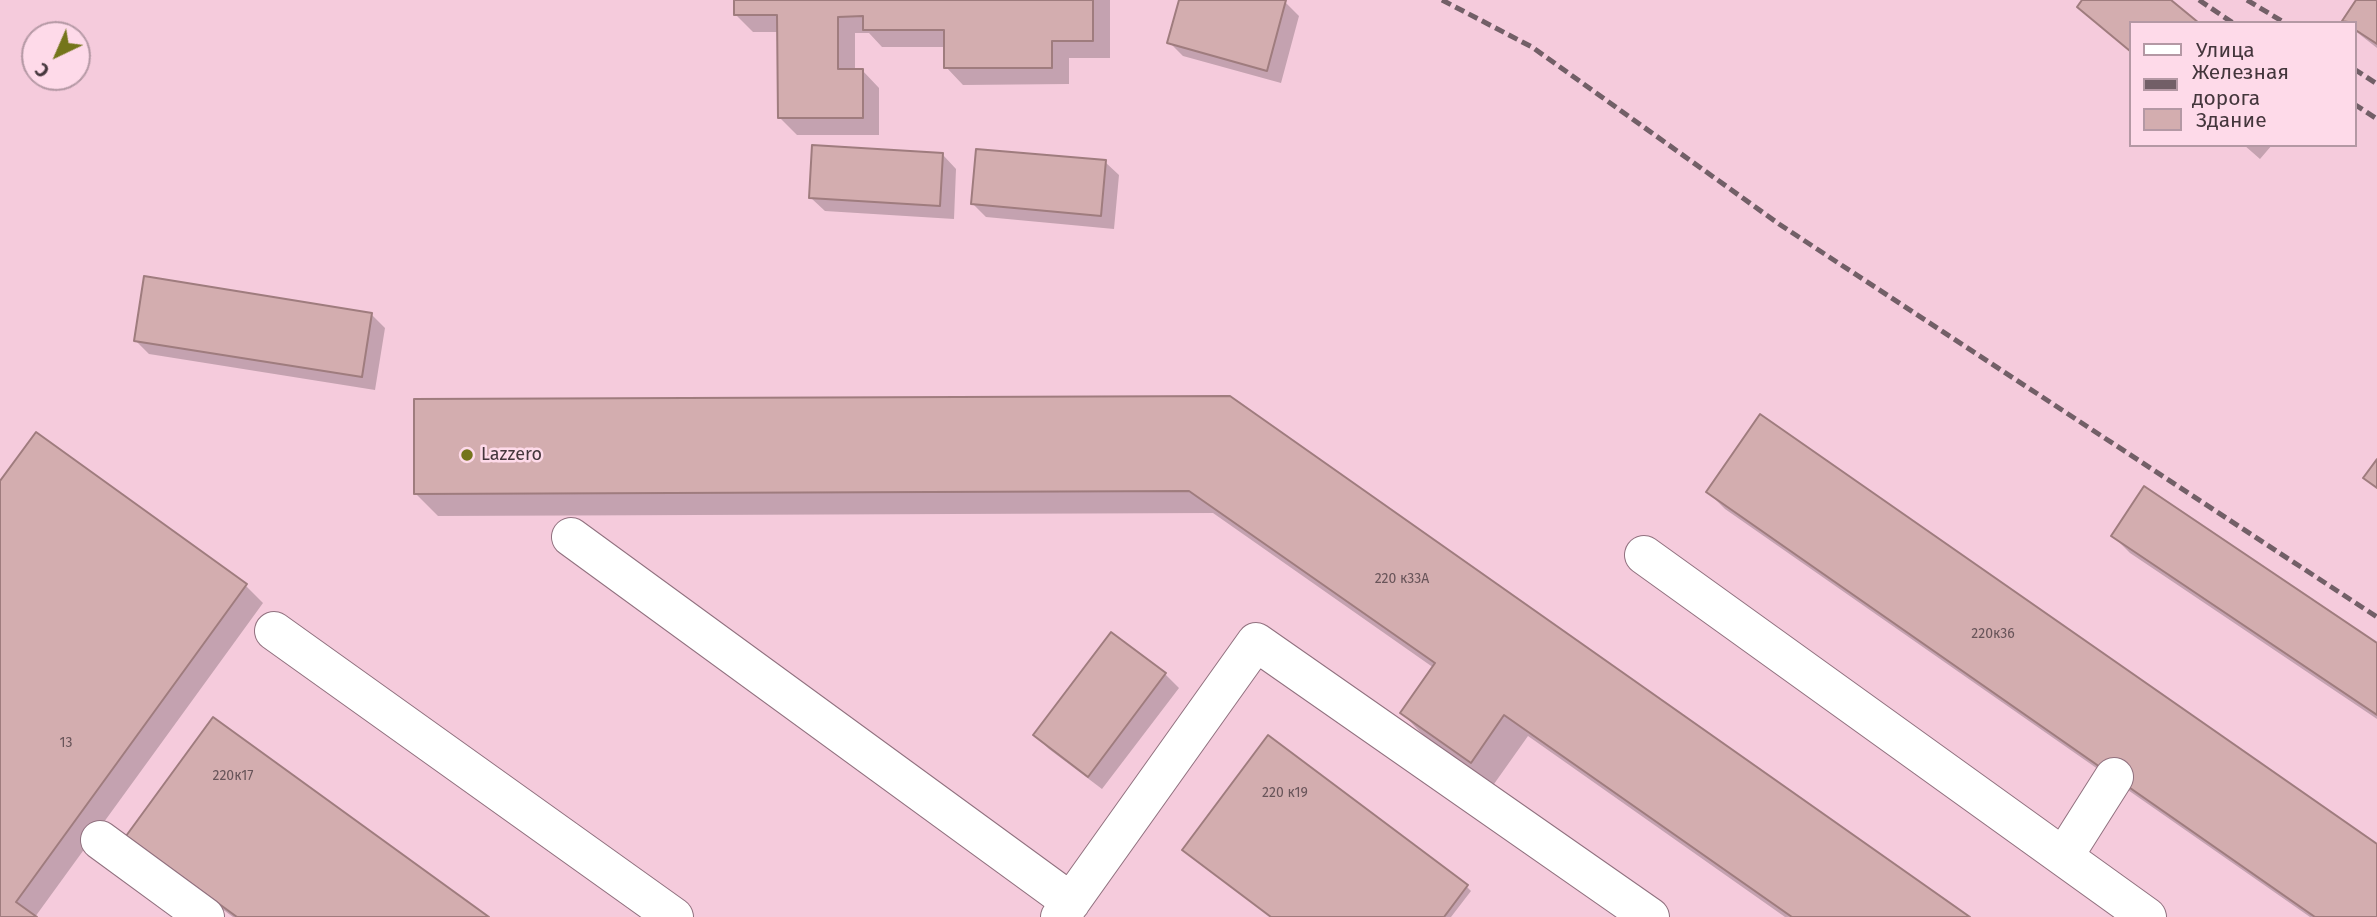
<!DOCTYPE html>
<meta charset="utf-8">
<style>
body{margin:0}
#map{position:relative;width:2377px;height:917px;overflow:hidden;background:#fedae9;font-family:"Fira Sans",sans-serif}
canvas{display:block}
.legend{position:absolute;left:2129px;top:21px;width:228px;height:126px;box-sizing:border-box;background:#fedae9;border:2px solid #b498a4;margin:0;padding:9px 12px;list-style:none;font-size:21px;color:#44363c}
.legend li{display:flex;align-items:center;gap:14px;height:35px}
.legend b{width:35px;border:2px solid #b498a4}
.north{position:absolute;left:21px;top:21px;width:70px;height:70px;box-sizing:border-box;background:#fedae9;border:2px solid #b498a4;border-radius:50%;rotate:224deg;font-size:19px;font-weight:700;line-height:28px;text-align:center;color:#44363c}
.north::after{content:'';display:block;margin:auto;width:24px;height:32px;background:#74751b;clip-path:polygon(50% 0,100% 100%,50% 72%,0 100%)}
</style>
<div id="map">
<canvas width="2377" height="917"></canvas>
<ul class="legend">
<li><b style="height:9px;background:#fff"></b>Улица</li>
<li><b style="height:9px;background:#725f67"></b>Железная дорога</li>
<li><b style="height:19px;background:#d3adaf"></b>Здание</li>
</ul>
<div class="north">С</div>
</div>
<script>
const context = document.querySelector('canvas').getContext('2d');
context.lineJoin = 'round';
function paint(path, color) {
  context.fillStyle = color;
  context.fill(path, 'evenodd');
}
function strokePath(path, color, width, dash) {
  context.strokeStyle = color;
  context.lineWidth = width;
  context.lineCap = dash ? 'butt' : 'round';
  context.setLineDash(dash || []);
  context.stroke(path);
}
function drawText(font, color, halo, rows, align = 'center') {
  context.font = font + ' "Fira Sans",sans-serif';
  context.lineWidth = 5;
  context.setLineDash([]);
  context.textBaseline = 'middle';
  context.strokeStyle = halo;
  context.fillStyle = color;
  for (const [text, x, y, turn = 0] of rows) {
    context.save();
    context.translate(x, y);
    context.rotate((+turn || 0) * Math.PI / 180);
    context.textAlign = isNaN(turn) ? turn : align;
    if (halo) context.strokeText(text, 0, 0);
    context.fillText(text, 0, 0);
    context.restore();
  }
}
paint(new Path2D(`
 M0 0H2377V917H0ZM2130 23H2354V145H2130ZM35 35H77V77H35Z`), '#f5cbdc');
paint(new Path2D(`
 M736 0H1110V58H1069V84L963 85 946 67V47H882L869 33H855V70H862L879 88V135H797L779 117V32H753L736 15Z
 M1181 0H1279L1285 2 1299 16 1281 83 1183 56 1169 42Z
 M2358 0H2377V48L2354 30V23L2345 21Z
 M2244 145H2272L2260 159Z
 M943 155 956 169 954 219 825 211 811 198Z
 M1105 162 1119 175 1114 229 986 217 973 204Z
 M371 314 385 328 375 390 149 354 135 340Z
 M1229 398 1967 917H1785L1528 736 1494 784 1424 736 1402 713 1434 668 1213 513 438 516 416 494Z
 M0 484 245 585 263 603 35 917H0Z
 M1708 492 2377 846V917H2310L1725 509Z
 M2113 536 2377 645V719L2130 553Z
 M1111 634 1165 674 1179 688 1102 789 1049 749 1035 735Z
 M146 853 486 917H233Z
 M1467 887 1471 891 1451 917H1272Z`), '#0003');
const building = new Path2D(`
 M734 0H1093V41H1052V68H944V30H863V16L838 17V69H863V118H778L777 15H734Z
 M1179 0H1286L1267 71 1167 43Z
 M2082 0H2171L2199 23H2130V51L2077 7Z
 M2356 0H2377V44L2354 29V23L2342 21Z
 M812 145 943 153 940 206 809 198Z
 M976 149 1106 160 1101 216 971 204Z
 M144 276 372 313 362 377 134 341Z
 M1230 396 1970 917H1792L1504 715 1471 763 1400 713 1435 663 1189 491 414 494V399Z
 M1760 414 2377 844V917H2315L1706 492Z
 M36 432 247 584 16 902 37 917H0V481Z
 M2377 459V488L2363 478Z
 M2144 486 2377 643V715L2111 536Z
 M1111 632 1166 673 1088 777 1033 735Z
 M213 717 489 917H237L126 836Z
 M1268 735 1468 885 1444 917H1271L1182 850Z`);
paint(building, '#d3adaf');
strokePath(building, '#9f7c7e', 2);
const minor = new Path2D(`
 M571 537 1071 902
 M1644 555 2147 917
 M274 631 674 917
 M100 840 205 917
 M2064 856 2114 777
 M1060 917 1256 642 1650 917`);
strokePath(minor, '#91717f', 40);
strokePath(minor, '#fff', 38);
strokePath(new Path2D(`
 M1442 0 1532 47 1779 224 2377 617
 M2199 0 2233 23
 M2247 0 2285 23
 M2354 69 2377 84
 M2354 104 2377 119`), '#725f67', 5, [10, 5]);
for (const [x, y, r, color] of [
 [467,455,7,"#74751b"]
]) {
  const dot = new Path2D();
  dot.arc(x, y, r, 0, 2 * Math.PI);
  context.fillStyle = color;
  context.fill(dot);
  strokePath(dot, '#fedae9', 2.5);
}
drawText('14px', '#685459', null, [
 ["220 к33А",1402,579],
 ["220к36",1993,634],
 ["13",66,743],
 ["220к17",233,776],
 ["220 к19",1285,793]
]);
drawText('18px', '#44363c', '#fedae9', [
 ["Lazzero",481,455]
], 'left');
</script>
